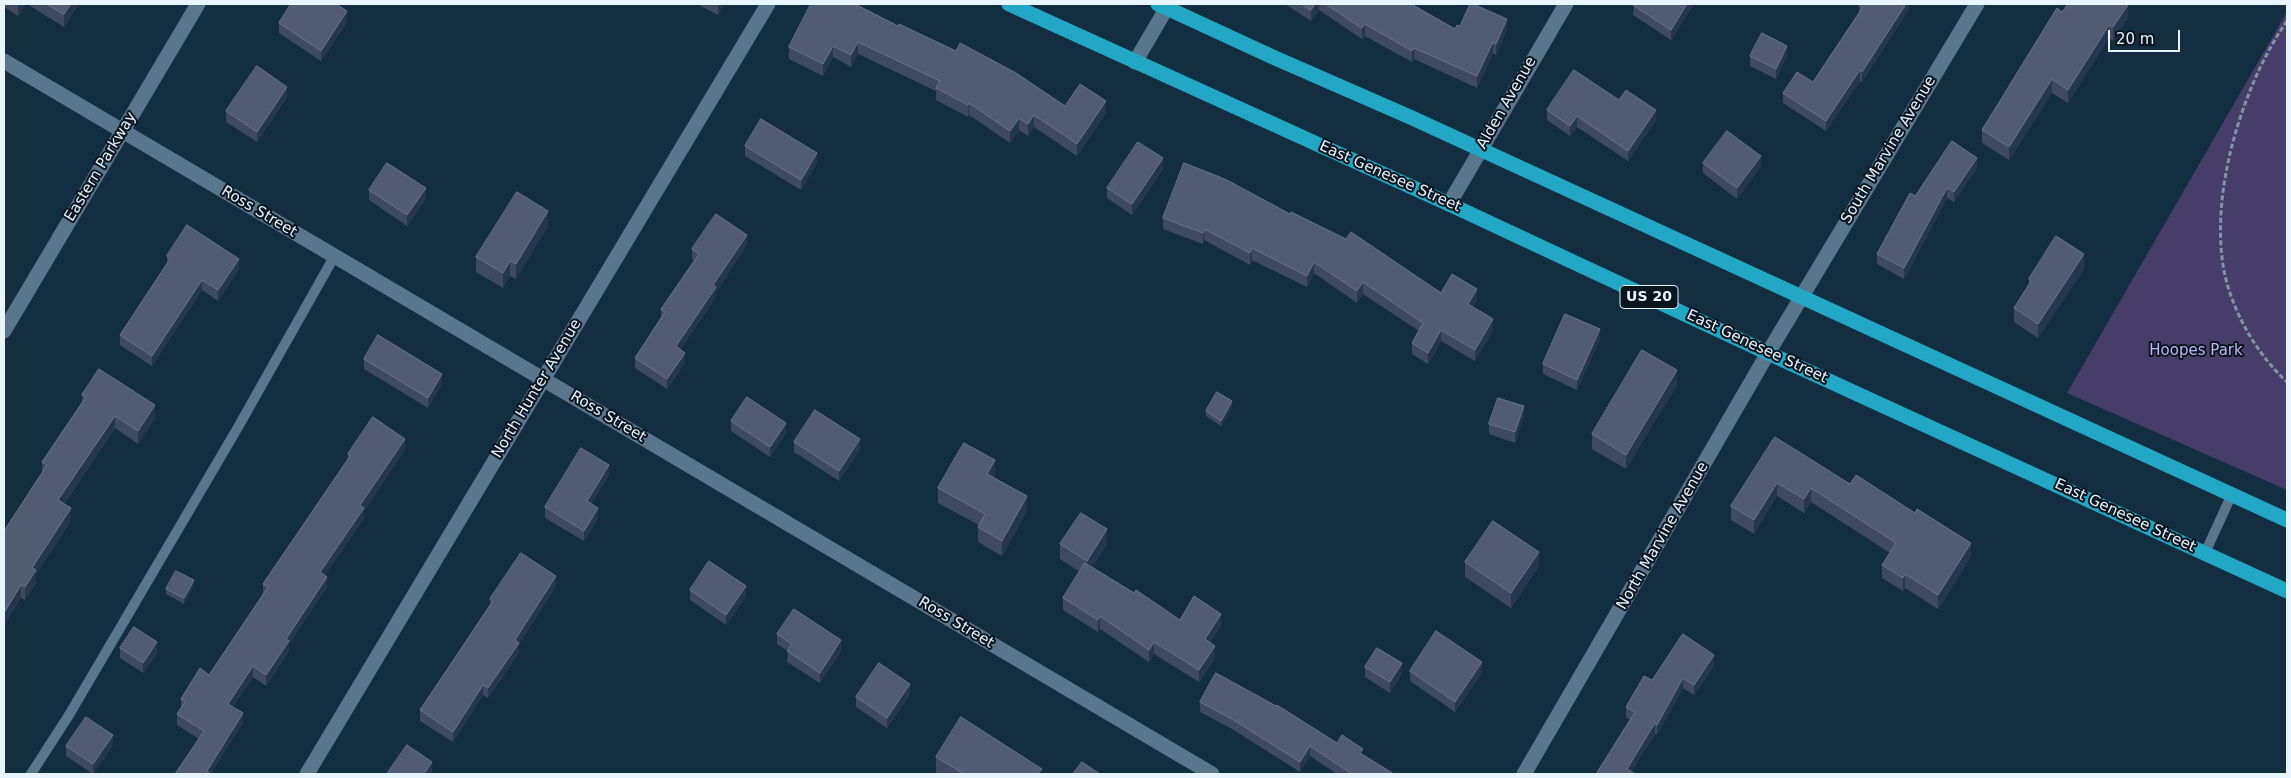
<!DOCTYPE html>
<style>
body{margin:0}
#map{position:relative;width:2291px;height:778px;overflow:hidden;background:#132e41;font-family:"DejaVu Sans",sans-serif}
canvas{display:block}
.frame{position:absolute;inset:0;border:5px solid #e8f5ff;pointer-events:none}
.scale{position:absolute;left:2108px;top:30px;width:72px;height:22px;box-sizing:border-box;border:2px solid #e8f5ff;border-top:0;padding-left:6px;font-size:15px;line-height:18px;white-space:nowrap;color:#e8f5ff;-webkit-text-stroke:4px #0a151e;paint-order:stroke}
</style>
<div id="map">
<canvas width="2291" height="778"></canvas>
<div class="frame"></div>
<div class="scale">20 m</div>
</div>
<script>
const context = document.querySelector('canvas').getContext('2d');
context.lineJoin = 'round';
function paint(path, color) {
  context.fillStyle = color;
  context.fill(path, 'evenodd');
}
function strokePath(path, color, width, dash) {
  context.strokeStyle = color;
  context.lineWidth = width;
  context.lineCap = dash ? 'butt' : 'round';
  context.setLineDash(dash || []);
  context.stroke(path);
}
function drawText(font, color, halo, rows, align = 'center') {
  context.font = font + ' "DejaVu Sans",sans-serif';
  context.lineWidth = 4;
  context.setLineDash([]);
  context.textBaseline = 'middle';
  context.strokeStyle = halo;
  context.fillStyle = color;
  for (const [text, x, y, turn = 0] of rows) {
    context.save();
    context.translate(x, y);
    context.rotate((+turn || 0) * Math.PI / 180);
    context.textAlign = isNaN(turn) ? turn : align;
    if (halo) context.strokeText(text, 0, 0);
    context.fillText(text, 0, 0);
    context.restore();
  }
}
paint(new Path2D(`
 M2287 12V490L2067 393Z`), '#473d6a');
strokePath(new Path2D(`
 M2287 21C2240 88 2202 213 2230 293 2241 326 2262 359 2287 382`), '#8094a3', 3, [5, 2.5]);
strokePath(new Path2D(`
 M2205 553 2232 494
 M31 774 69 715 237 429 334 257`), '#5a768c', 10);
strokePath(new Path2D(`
 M4 61 1212 774
 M1135 62 1169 4
 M1449 204 1566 4
 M4 331 198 4
 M307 774 768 4
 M1524 774 1768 353 1977 4`), '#5a768c', 15);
strokePath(new Path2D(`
 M1009 4 1449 204 1768 353 2287 591
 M1158 4 1275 58 1410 117 2287 520`), '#22a7c5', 15);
paint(new Path2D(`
 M4 4H26L18 16 4 7Z
 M27 4H79L64 27Z
 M697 4H724L718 15Z
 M1285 4H1411L1455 29 1460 26 1507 30 1496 55 1493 53 1477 88 1414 59 1412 62 1365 36 1362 39 1319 10 1311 21Z
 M1634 4H1694L1671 40 1633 15Z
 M1909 4V9L1862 82 1860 81 1826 131 1783 103V93L1813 82 1859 13V5Z
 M2062 12 2128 18 2113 41 2109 38 2068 103 2052 93 2009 160 1982 143V130Z
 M347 22 321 61 279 33V23Z
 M898 26 956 51 1065 106 1106 113 1077 156 1034 127 1028 136 1019 130 1010 143 969 115 968 117 936 100V91L858 54 851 67 833 57 823 76 789 59V47Z
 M1750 56H1787L1776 79 1750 66Z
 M287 97 257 142 226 122V111Z
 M1547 110 1656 120 1628 161 1577 127 1570 136 1547 120Z
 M745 146 817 163 801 190 745 156Z
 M1703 163 1761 166 1737 199 1703 173Z
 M1977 168 1954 202 1947 198 1904 279 1877 264V254L1915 196Z
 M1163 169 1132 215 1107 198V188Z
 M369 190 426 199 407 226 369 200Z
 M1290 214 1441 293 1477 300 1472 307 1493 331 1475 361 1441 341 1428 364 1412 354V343L1419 331 1363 294 1357 303 1314 273 1307 287 1252 260 1250 265 1204 240 1203 244 1163 229V218Z
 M548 226 516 279 510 276 503 288 476 272V257Z
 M747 245 716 292V297L680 350 685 363 667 389 635 368V358L661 318V309L694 261 692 259V249Z
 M167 256 239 269 218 301 202 290 152 366 120 345V335L167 264Z
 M2084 269 2038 338 2014 322V308L2029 285V279Z
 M1600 339 1577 390 1543 374V364Z
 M364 359 442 384 428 408 364 369Z
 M1677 385 1626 469 1592 449V434Z
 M82 395 155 418 138 444 115 428 64 504 71 521 36 574V583L25 600 21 598 4 625 42 472V462L82 402Z
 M1232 407 1221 426 1206 416V411Z
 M1524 416 1515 443 1489 434V424Z
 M731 421 786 433 770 457 731 431Z
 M1775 437 1850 484 1971 557 1938 609 1905 588 1903 591 1882 578V565L1890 553 1811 502 1804 513 1777 496 1754 534 1731 520V506Z
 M794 442 860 449 839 481 794 452Z
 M405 449 364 511V518L325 575 327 587 289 644V651L266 686 253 677 232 707 243 723 199 739 177 725V714L181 708V699L209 675 263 594V584L348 460V454Z
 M609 475 591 504 598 518 584 541 545 518V507Z
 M995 475 994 478 1027 511 1002 556 978 542V527L979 525 938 503V488Z
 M1060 544H1107L1092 567 1134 593 1180 620 1221 626 1210 643 1215 658 1199 682 1154 654 1149 662 1100 629 1098 632 1063 610V598L1080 572 1060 559Z
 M1465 562 1539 566 1511 608 1465 577Z
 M194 585 184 604 166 594V589Z
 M556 586 519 644V653L488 698 483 695 453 742 420 721V710L490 604V599Z
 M690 590 746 596 726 625 690 600Z
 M777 634 841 651 820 683 787 662 788 651 777 644Z
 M120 648 157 653 143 673 120 658Z
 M1714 666 1694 695 1683 688 1657 735 1655 734 1631 772 1596 774 1630 720 1626 717V707L1652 680Z
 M1365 667 1402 673 1390 693 1365 677Z
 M1410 671 1482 672 1455 712 1410 681Z
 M910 694 887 728 856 707V697Z
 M1200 702 1337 743 1394 774H1337L1310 756 1300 772 1232 729 1200 712Z
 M113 745 93 774 66 756V746Z
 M936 757 1038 774H940L936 772Z`), '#3f4962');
paint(new Path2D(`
 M18 4H26L18 16Z
 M71 4H79L64 27V14Z
 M718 4H724L718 15Z
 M1315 4H1319V10L1311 21V10Z
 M1687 4H1694L1671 40V30Z
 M1906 4H1909V9L1862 82V72Z
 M2128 5V18L2113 41V27Z
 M347 11V22L321 61V51Z
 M1507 19V30L1496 55V44Z
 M1365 24V36L1362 39V28Z
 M2109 25V38L2068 103V90Z
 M858 42V54L851 67V55Z
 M1493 42V53L1477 88V76Z
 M833 46V57L823 76V64Z
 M1787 46V56L1776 79V69Z
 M1414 48V59L1412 62V51Z
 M1860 70V81L1826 131V121Z
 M2052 79V93L2009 160V147Z
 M287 87V97L257 142V132Z
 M1106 101V113L1077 156V144Z
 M969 103V115L968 117V105Z
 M1656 110V120L1628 161V151Z
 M1034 115V127L1028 136V124Z
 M1577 116V127L1570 136V126Z
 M1019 118V130L1010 143V131Z
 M5 123V133L4 134V124Z
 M817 153V163L801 190V180Z
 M1761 156V166L1737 199V188Z
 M1163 158V169L1132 215V204Z
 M1977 158V168L1954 202V192Z
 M426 188V199L407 226V215Z
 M1947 188V198L1904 279V268Z
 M548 211V226L516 279V264Z
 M1204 229V240L1203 244V233Z
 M747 235V245L716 292V297L676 357V346L713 285Z
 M1252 248V260L1250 265V253Z
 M2084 254V269L2038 338V324Z
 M239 259V269L218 301V290Z
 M510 261V276L503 288V273Z
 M1314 262V273L1307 287V276Z
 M202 280V290L152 366V356Z
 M1363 282V294L1357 303V291Z
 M1477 289V300L1468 316V304Z
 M1493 319V331L1475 361V350Z
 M1600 329V339L1577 390V380Z
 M1441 330V341L1428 364V353Z
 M685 353V363L667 389V379Z
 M1677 370V385L1626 469V455Z
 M442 374V384L428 408V398Z
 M1232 401V407L1221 426V421Z
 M155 405V418L138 444V431Z
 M1524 406V416L1515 443V432Z
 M115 416V428L58 512V500Z
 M786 423V433L770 457V447Z
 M405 439V449L364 511V518L320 582V572L360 505Z
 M860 439V449L839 481V471Z
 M995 460V475L987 489V474Z
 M609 465V475L587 511V501Z
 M1777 483V496L1754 534V520Z
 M1811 488V502L1804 513V499Z
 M1027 496V511L1002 556V541Z
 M71 508V521L36 574V583L25 600V587L32 568Z
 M598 508V518L584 541V531Z
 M1107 529V544L1087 576V561Z
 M1971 543V557L1938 609V595Z
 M1539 552V566L1511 608V593Z
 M1905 574V588L1903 591V578Z
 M556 576V586L519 644V653L488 698V688L515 640Z
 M327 577V587L289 644V651L266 686V675L286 639Z
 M194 580V585L184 604V598Z
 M21 585V598L4 625V613Z
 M746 586V596L726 625V615Z
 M1221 614V626L1205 651V639Z
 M1100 616V629L1098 632V620Z
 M841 640V651L820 683V673Z
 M157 642V653L143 673V663Z
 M1154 642V654L1149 662V650Z
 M1215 646V658L1199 682V670Z
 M1714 655V666L1694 695V685Z
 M1482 662V672L1455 712V702Z
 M1402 663V673L1390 693V682Z
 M253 666V677L228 714V704Z
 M1683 678V688L1657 735V725Z
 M910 684V694L887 728V718Z
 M483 685V695L453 742V732Z
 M243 713V723L211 774H207V771Z
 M1655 723V734L1630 774 1627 769Z
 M113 735V745L93 774V764Z
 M1310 746V756L1300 772V762Z
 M432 762V772L430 774H424Z`), '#26364e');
const building = new Path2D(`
 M47 4H71L64 14Z
 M291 4H336L347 11 321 51 279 23Z
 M811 4H855L898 26 899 24 956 51 960 43 1016 73 1065 106 1080 84 1106 101 1077 144 1034 115 1028 124 1019 118 1010 131 969 103 968 105 936 88 940 81 858 42 851 55 833 46 823 64 789 47Z
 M1302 4H1315L1311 10Z
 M1326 4H1411L1455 29 1457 25 1460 26 1470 4H1473L1507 19 1496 44 1493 42 1477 76 1414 48 1412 51 1365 24 1362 28Z
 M1634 4H1687L1671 30 1633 5Z
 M1860 4H1906L1862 72 1860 70 1826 121 1783 93 1797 72 1813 82 1863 7 1859 5Z
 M2068 4H2126L2128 5 2113 27 2109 25 2068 90 2052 79 2009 147 1982 130 2057 8 2062 12Z
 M1762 33 1787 46 1776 69 1750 56Z
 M257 66 287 87 257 132 226 111Z
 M1574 70 1619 100 1626 90 1656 110 1628 151 1577 116 1570 126 1547 110Z
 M761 119 817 153 801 180 745 146Z
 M1727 131 1761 156 1737 188 1703 163Z
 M1952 141 1977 158 1954 192 1947 188 1904 268 1877 254 1910 193 1915 196Z
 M1138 142 1163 158 1132 204 1107 188Z
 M387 163 426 188 407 215 369 190Z
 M1184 163 1225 179 1290 214 1291 212 1346 239 1351 232 1441 293 1452 274 1477 289 1468 304 1493 319 1475 350 1441 330 1428 353 1412 343 1423 323 1363 282 1357 291 1314 262 1307 276 1252 248 1250 253 1204 229 1203 233 1163 218Z
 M517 192 548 211 516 264 510 261 503 273 476 257Z
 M716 214 747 235 713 285 716 287 676 346 685 353 667 379 635 358 665 312 661 309 699 254 692 249Z
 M187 225 239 259 218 290 202 280 152 356 120 335 170 259 167 256Z
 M2056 236 2084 254 2038 324 2014 308 2031 281 2029 279Z
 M1565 314 1600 329 1577 380 1543 364Z
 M378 335 442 374 428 398 364 359Z
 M1642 350 1677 370 1626 455 1592 434Z
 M99 369 155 405 138 431 115 416 58 500 71 508 32 568 36 570 25 587 21 585 4 613V531L47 465 42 462 86 397 82 395Z
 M1217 392 1232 401 1221 421 1206 411Z
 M747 397 786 423 770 447 731 421Z
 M1498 398 1524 406 1515 432 1489 424Z
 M815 410 860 439 839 471 794 442Z
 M373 417 405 439 360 505 364 508 320 572 327 577 286 639 289 641 266 675 253 666 228 704 243 713 207 771 211 774H175L204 731 177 714 185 702 181 699 200 668 209 675 268 587 263 584 350 456 348 454Z
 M1775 437 1850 484 1856 475 1915 513 1917 509 1971 543 1938 595 1905 574 1903 578 1882 565 1896 543 1811 488 1804 499 1777 483 1754 520 1731 506Z
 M964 443 995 460 987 474 1027 496 1002 541 978 527 985 514 938 488Z
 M581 448 609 465 587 501 598 508 584 531 545 507Z
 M1081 513 1107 529 1087 561 1060 544Z
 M1493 521 1539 552 1511 593 1465 562Z
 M521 553 556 576 515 640 519 643 488 688 483 685 453 732 420 710 493 601 490 599Z
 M709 561 746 586 726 615 690 590Z
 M1085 563 1134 593 1136 590 1180 620 1194 596 1221 614 1205 639 1215 646 1199 670 1154 642 1149 650 1100 616 1098 620 1063 598Z
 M176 571 194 580 184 598 166 589Z
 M794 609 841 640 820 673 787 651 792 644 777 634Z
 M134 627 157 642 143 663 120 648Z
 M1436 631 1482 662 1455 702 1410 671Z
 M1683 634 1714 655 1694 685 1683 678 1657 725 1655 723 1627 769 1635 774H1596L1635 712 1626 707 1644 676 1652 680Z
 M1377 648 1402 663 1390 682 1365 667Z
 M879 663 910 684 887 718 856 697Z
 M1216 673 1276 706 1277 705 1337 743 1342 735 1363 749 1360 753 1394 774H1352L1310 746 1300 762 1232 719 1200 702Z
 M86 717 113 735 93 764 66 746Z
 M961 717 1042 769 1038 774H964L936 757Z
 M407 745 432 762 424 774H387Z
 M1082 762 1100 774H1073Z`);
paint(building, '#515b73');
strokePath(building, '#697489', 1);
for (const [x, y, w] of [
 [1649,297,58]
]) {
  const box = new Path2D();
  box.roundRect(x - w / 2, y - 11.5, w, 23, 4);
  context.fillStyle = '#0a151e';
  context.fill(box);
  strokePath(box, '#e8f5ff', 1);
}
drawText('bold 14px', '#e8f5ff', null, [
 ["US 20",1649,297]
]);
drawText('15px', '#e8f5ff', '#0a151e', [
 ["Alden Avenue",1507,103,-60],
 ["South Marvine Avenue",1889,150,-59],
 ["Eastern Parkway",101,167,-59],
 ["East Genesee Street",1390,177,24],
 ["Ross Street",259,212,31],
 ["East Genesee Street",1757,347,25],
 ["North Hunter Avenue",537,389,-59],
 ["Ross Street",608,417,31],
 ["East Genesee Street",2125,516,25],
 ["North Marvine Avenue",1663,536,-60],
 ["Ross Street",956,623,31]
]);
drawText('15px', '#c1b5f7', '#0a151e', [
 ["Hoopes Park",2196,351]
]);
</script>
